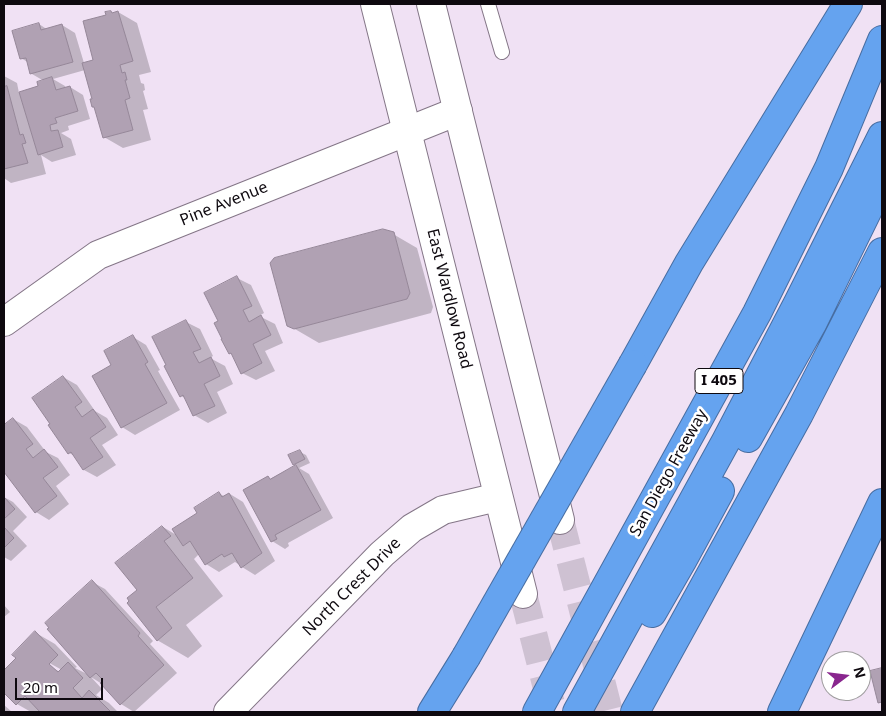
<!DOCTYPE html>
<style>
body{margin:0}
#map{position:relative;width:886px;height:716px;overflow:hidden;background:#f0e1f4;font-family:"Noto Sans",sans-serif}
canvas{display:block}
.frame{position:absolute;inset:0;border:5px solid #0e090f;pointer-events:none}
.north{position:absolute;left:821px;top:651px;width:50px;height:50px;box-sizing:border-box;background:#fff;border:1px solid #9f9d9f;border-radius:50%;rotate:75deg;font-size:14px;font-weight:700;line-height:20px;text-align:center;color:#0e090f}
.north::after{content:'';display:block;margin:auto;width:18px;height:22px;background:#89268e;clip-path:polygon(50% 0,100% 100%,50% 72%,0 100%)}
.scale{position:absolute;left:15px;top:678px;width:88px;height:22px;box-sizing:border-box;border:2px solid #0e090f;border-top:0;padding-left:6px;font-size:15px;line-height:18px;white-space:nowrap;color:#0e090f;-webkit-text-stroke:4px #fff;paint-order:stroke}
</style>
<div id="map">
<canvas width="886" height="716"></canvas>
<div class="frame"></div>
<div class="north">N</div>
<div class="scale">20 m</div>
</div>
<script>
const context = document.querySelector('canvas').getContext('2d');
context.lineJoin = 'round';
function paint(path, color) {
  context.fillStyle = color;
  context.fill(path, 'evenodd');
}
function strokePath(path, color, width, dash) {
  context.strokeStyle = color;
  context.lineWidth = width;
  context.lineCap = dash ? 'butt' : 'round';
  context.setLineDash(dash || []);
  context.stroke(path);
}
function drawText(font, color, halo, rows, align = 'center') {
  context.font = font + ' "Noto Sans",sans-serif';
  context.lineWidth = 5;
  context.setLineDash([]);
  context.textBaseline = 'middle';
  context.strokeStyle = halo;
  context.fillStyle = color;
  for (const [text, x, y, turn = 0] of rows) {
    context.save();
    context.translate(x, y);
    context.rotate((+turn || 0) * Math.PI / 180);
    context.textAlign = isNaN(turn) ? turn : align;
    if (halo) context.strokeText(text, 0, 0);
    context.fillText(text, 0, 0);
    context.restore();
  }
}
paint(new Path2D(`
 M111 12 114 14 118 12 137 23 151 72 139 75 141 83 144 84 145 90 143 91 148 109 143 110 151 140 123 148 104 137 96 108 93 107V100L85 70 53 79 65 86 66 88 70 87 83 95 90 119 68 126 69 130 61 133 71 139 76 155 52 162 41 155 46 174 11 183 4 178V76L17 83 19 93 40 87 44 81 32 74 29 63 21 58 39 24 48 30 62 25 75 33 84 63 95 61 108 16Z
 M393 234 417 248 433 307 431 313 319 343 288 325Z
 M237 278 251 285 264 313 259 316 275 324 283 343 265 351 275 371 256 380 242 373 234 356 230 353 220 322Z
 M186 322 200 329 213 356 210 358 225 366 233 384 217 392 227 413 208 423 194 415 187 399 181 396Z
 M133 337 146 345 160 370 158 371 180 410 135 435 122 427 93 376 113 365Z
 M63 377 77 385 95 411 107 418 118 435 102 445 116 465 97 477 84 470 75 456 69 453Z
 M13 419 27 427 46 452 58 458 70 475 56 486 69 504 49 520 36 512 4 470V427Z
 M300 452 306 455 310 463 299 468 309 474 333 518 288 543 289 546 285 549 272 541 268 478 272 480 297 466 294 464Z
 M219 493 225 497 230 494 243 502 275 561 255 575 242 567 239 563 238 564 235 562 219 572 206 564 199 554 194 559 223 596 186 625 202 646 188 658 157 640 139 590 163 527 178 536 199 513Z
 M4 497 13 502 27 517 13 531 27 546 11 561 4 557Z
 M92 582 105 589 153 641 150 644 177 673 134 712 121 704 102 684 91 677 102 689 96 695 109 703 118 712H42L40 711 39 712H31L17 704 4 691V672L18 658 36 633 55 644 77 667 75 668 89 675ZM44 660 62 670 60 672 43 662Z
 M4 605 10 612 4 617Z
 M4 705 12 712H4Z`), '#0003');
const building = new Path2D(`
 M111 11 112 13 118 11 133 61 120 65 122 73 125 72 127 80H125L130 98 125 100 133 130 103 138 94 107H92L90 99H92L82 63 93 60 83 21 106 15 105 12Z
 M39 23 41 30 62 24 73 62 30 74 26 58 20 59 12 31Z
 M52 77 56 90 70 86 78 111 55 118 57 123 50 125 51 131 58 130 63 147 38 155 19 92 38 86 37 82Z
 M7 86 20 135 23 134 26 143 22 144 28 163 4 169V87Z
 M383 229 394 232 410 293 407 299 294 329 287 326 270 263 274 258Z
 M237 276 252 306 243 310 249 322 261 315 271 335 253 344 262 363 241 374 231 353 229 354 221 339H222L214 323 218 321 204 293Z
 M186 320 201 349 193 352 199 363 211 357 220 376 204 384 215 406 193 416 183 395 180 397 164 366 166 365 152 337Z
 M133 335 148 362 145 364 167 403 121 428 92 376 111 365 104 351Z
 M63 376 82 402 75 407 82 417 93 409 106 427 90 438 103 457 83 470 71 452 68 454 48 425 50 424 32 398Z
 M13 418 33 444 26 449 33 458 44 449 58 467 43 478 57 496 35 513 4 472V425Z
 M300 450 305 459 293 465 288 455Z
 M296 465 321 510 275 535 277 539 271 542 243 490 268 476 270 479Z
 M219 492 222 497 229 493 262 553 241 568 232 553 224 557 222 554 205 565 190 541 183 546 172 529 197 513 194 508Z
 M4 497 15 509 4 519Z
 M162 526 171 536 164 541 193 578 156 607 172 628 157 641 127 603 129 601 127 598 137 590 115 563Z
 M4 527 14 538 4 548Z
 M92 580 140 633 138 636 164 665 120 705 100 683 103 680 96 673 90 678 47 629 49 628 45 623Z
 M35 631 58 655 49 664 58 672 68 662 83 678 73 688 82 698 89 690 111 712H40L25 696 16 705 4 693V670L16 658 12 655Z
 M882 668V702L878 703 870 671Z`);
paint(building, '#b0a1b3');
strokePath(building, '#958798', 1);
strokePath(new Path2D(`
 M560 520 609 712
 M523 594 553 712`), '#cec1d2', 28, [28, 14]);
const service = new Path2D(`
 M488 4 502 52`);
const tertiary = new Path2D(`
 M4 322 98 255 458 111
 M228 712 382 554 412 528 443 510 498 497`);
const secondary = new Path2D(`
 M375 4 523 594
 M431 4 560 520`);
const motorway = new Path2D(`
 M633 364 689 263 848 4
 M748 438 812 324 882 181
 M652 613 682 561 720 491
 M432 712 466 657
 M537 712 757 313 829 168 882 40
 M577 712 726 441 798 303 882 136
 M635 712 799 414 882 252
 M782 712 882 503`);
strokePath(service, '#847687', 16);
strokePath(tertiary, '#847687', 30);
strokePath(secondary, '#847687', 30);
strokePath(motorway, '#476da1', 30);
strokePath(service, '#fff', 14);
strokePath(tertiary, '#fff', 28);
strokePath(secondary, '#fff', 28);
strokePath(motorway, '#65a3ef', 28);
const motorwayBridge = new Path2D(`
 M466 657 633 364`);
strokePath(motorwayBridge, '#476da1', 30, []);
strokePath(motorwayBridge, '#65a3ef', 28);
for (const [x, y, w] of [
 [719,381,48]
]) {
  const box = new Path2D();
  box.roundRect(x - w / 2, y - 12.5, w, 25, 4);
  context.fillStyle = '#fff';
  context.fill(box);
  strokePath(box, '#0e090f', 1);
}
drawText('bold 15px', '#0e090f', null, [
 ["I 405",719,381]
]);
drawText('16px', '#0e090f', '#fff', [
 ["Pine Avenue",224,204,-22],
 ["East Wardlow Road",449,299,76],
 ["San Diego Freeway",669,473,-61],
 ["North Crest Drive",352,587,-45]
]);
</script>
